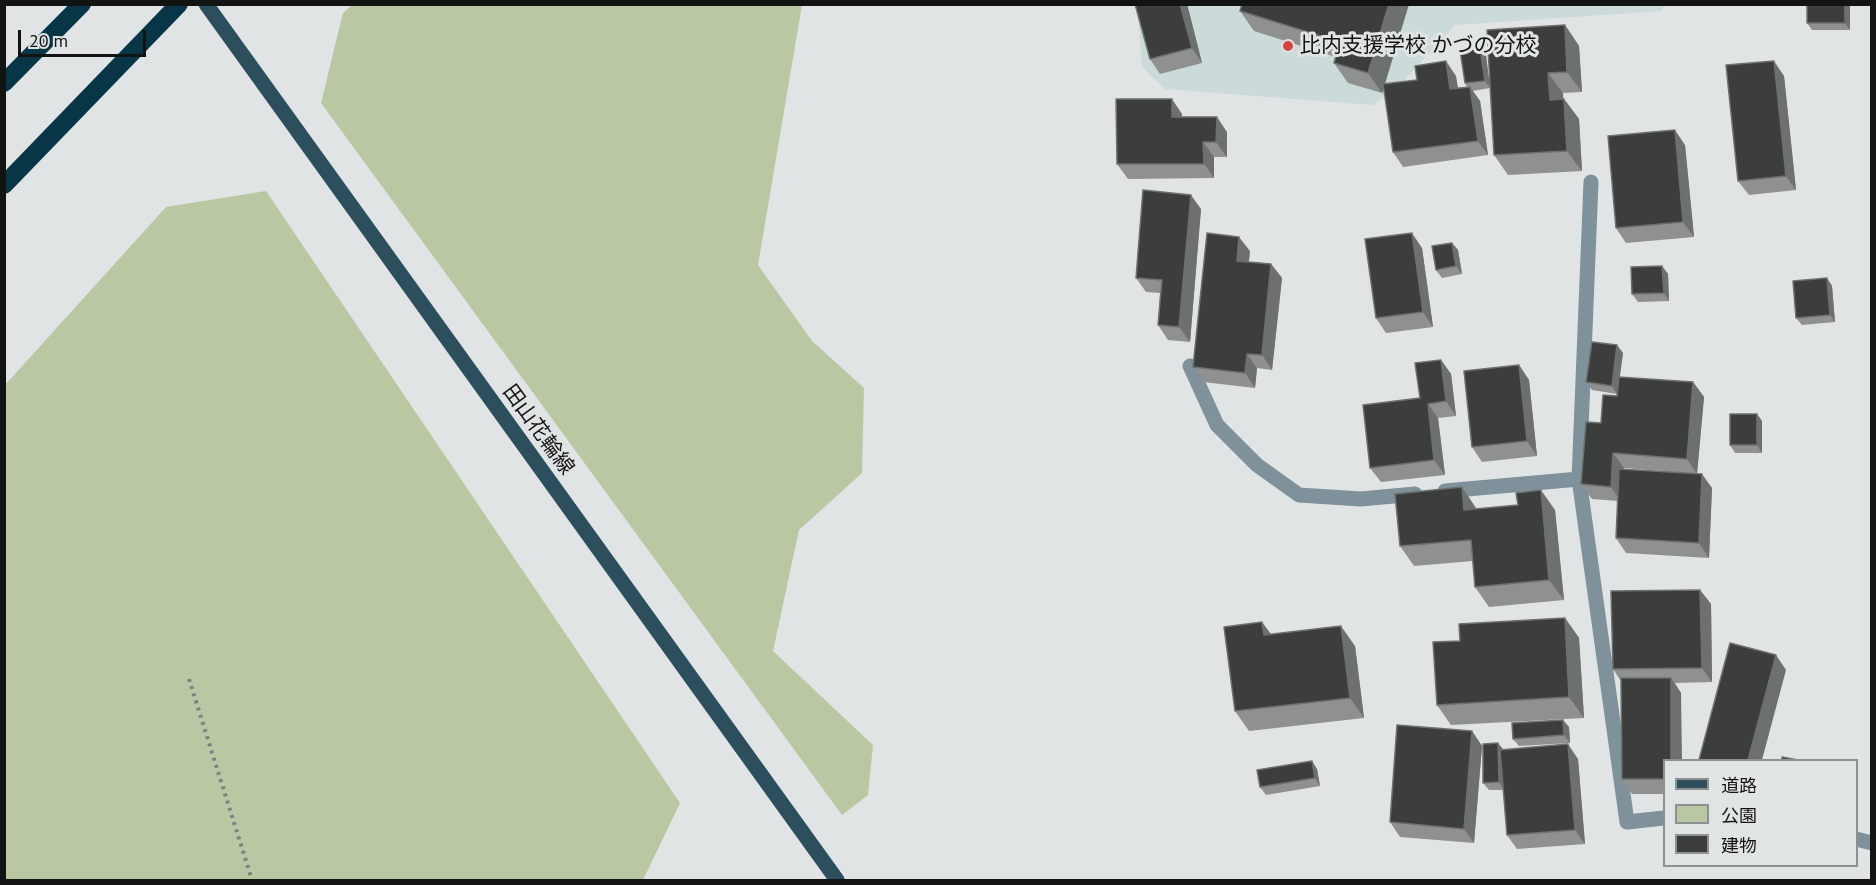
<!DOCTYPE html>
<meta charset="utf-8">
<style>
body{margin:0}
#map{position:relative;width:1876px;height:885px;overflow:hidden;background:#e0e4e4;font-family:"PT Sans","Noto Sans JP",sans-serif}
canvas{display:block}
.frame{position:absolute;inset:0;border:6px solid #121414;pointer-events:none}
.legend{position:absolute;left:1663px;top:759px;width:195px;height:108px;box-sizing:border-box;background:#e0e4e4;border:2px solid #8e9191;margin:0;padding:8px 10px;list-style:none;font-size:18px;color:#121414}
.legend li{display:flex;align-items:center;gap:12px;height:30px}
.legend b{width:30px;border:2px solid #8e9191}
.scale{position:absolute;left:18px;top:30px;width:128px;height:27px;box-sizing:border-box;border:3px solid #121414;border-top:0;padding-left:8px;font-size:18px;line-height:21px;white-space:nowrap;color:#121414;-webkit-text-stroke:4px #e0e4e4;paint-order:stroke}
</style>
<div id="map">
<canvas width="1876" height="885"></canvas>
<div class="frame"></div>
<ul class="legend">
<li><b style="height:8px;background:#2c4e5d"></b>道路</li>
<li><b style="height:16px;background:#b9c8a3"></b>公園</li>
<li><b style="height:16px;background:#3b3e3c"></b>建物</li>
</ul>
<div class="scale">20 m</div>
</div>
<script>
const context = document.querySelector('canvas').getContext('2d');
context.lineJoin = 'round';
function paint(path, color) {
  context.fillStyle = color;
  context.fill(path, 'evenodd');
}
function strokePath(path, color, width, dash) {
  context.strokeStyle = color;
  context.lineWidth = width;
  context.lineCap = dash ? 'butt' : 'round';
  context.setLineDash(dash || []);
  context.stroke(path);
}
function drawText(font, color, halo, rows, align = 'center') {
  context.font = font + ' "PT Sans","Noto Sans JP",sans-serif';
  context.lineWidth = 6;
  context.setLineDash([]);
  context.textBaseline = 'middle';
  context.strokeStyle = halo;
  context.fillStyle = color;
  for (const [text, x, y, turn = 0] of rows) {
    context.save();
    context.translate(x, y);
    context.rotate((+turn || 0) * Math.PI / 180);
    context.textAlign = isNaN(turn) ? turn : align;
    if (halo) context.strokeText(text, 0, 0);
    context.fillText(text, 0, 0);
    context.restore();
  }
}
paint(new Path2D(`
 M1135 5H1663L1662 11 1455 25 1398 87 1372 105 1165 89 1142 67 1138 14Z`), '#ccdad9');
paint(new Path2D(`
 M352 5H802L758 265 812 341 864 388 862 473 799 530 773 651 873 745 868 795 842 815 321 103 343 13Z
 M266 191 680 803 643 880H5V385L166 207Z`), '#b9c8a3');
strokePath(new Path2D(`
 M189 679 252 880`), '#7e8181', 4, [3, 4.5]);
strokePath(new Path2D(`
 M1591 182 1579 479 1627 822 1664 818
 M1190 366 1217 425 1257 465 1299 495 1361 499 1415 494
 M1445 491 1579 479
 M1856 839 1872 843`), '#7f919a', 15);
strokePath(new Path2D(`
 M206 4 837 880`), '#2c4e5d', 15);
strokePath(new Path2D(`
 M4 83 82 4
 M4 185 179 4`), '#093647', 18);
paint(new Path2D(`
 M1187 4 1202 63 1160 74 1150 59Z
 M1242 4H1409L1385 84 1456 76 1458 88 1467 87 1465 83 1480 48 1486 55 1490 87 1565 25 1579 46 1582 92 1563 93V99H1564L1579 119 1582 171 1508 175 1494 155 1490 88 1473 91 1480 101 1488 155 1403 167 1393 152 1384 87 1382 93 1348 83 1334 63 1336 57 1254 31 1240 11Z
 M1850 4V30H1812L1807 23Z
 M1784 76 1796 190 1749 195 1738 181Z
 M1182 114V117L1227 132V157H1214V178L1128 179 1117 164Z
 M1685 145 1694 237 1626 243 1616 228Z
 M1201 209 1190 342 1168 340 1158 325 1160 293 1146 292 1136 278Z
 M1452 243 1458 250 1462 274 1442 278 1436 270Z
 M1422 248 1433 327 1386 333 1376 318Z
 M1250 251 1249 262 1271 264 1282 278 1272 370 1257 368 1255 388 1203 382 1193 367Z
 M1662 266 1668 274 1669 301 1638 302 1632 294Z
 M1827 278 1832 286 1835 322 1802 325 1796 318Z
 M1623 353 1620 377 1693 382 1704 397 1697 473 1712 488 1709 558 1626 553 1616 538 1618 501 1592 499 1581 484 1601 423 1617 396V394L1592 390 1586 382ZM1624 468 1675 472 1624 469Z
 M1441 360 1451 374 1456 416 1438 418 1445 475 1381 482 1370 468 1420 398Z
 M1519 365 1529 380 1537 456 1482 462 1472 447Z
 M1757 414 1762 421V453H1735L1730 445Z
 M1462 487 1476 509 1555 510 1564 600 1489 607 1475 587 1473 561 1414 566 1400 546Z
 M1700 590 1711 604 1712 682 1675 683 1681 693 1665 760V794H1632L1622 779 1621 681 1613 669Z
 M1565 618 1579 638 1584 718 1451 725 1437 705 1460 641Z
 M1262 622 1271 634 1355 646 1364 718 1249 731 1235 711Z
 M1563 720 1569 727 1570 743 1519 746 1513 739Z
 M1472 731 1482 746 1474 843 1400 837 1390 822Z
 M1498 743 1503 749 1578 759 1585 844 1517 849 1507 835 1503 790H1489L1483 783Z
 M1317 769 1320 786 1266 795 1260 787Z`), '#8e9190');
paint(new Path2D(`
 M1180 4H1187L1202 63 1192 48Z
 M1389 4H1409L1382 93 1368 73Z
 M1845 4H1850V30L1845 23Z
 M1565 25 1579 46 1582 92 1567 72Z
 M1480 48 1486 55 1490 88 1485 81Z
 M1446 61 1456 76 1460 104 1450 89Z
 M1774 61 1784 76 1796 190 1786 176Z
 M1548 73 1563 93 1564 120 1550 100Z
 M1470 87 1480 101 1488 155 1478 141Z
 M1172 99 1182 114 1183 132 1172 117Z
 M1564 99 1579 119 1582 171 1567 151Z
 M1217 117 1227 132V157L1216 142Z
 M1675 130 1685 145 1694 237 1683 222Z
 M1203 142 1214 157V178L1204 164Z
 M1191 195 1201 209 1190 342 1179 327Z
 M1412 233 1422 248 1433 327 1423 312Z
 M1239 237 1250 251 1247 275 1237 261Z
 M1452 243 1458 250 1462 274 1456 266Z
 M1271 264 1282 278 1272 370 1262 355Z
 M1662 266 1668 274 1669 301 1664 293Z
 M1827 278 1832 286 1835 322 1830 315Z
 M1617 345 1623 353 1617 394 1612 386Z
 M1247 354 1257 368 1255 388 1245 373Z
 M1441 360 1451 374 1456 416 1446 401Z
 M1519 365 1529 380 1537 456 1527 441Z
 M1693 382 1704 397 1697 474 1687 459Z
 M1428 404 1438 418 1445 475 1434 460Z
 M1757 414 1762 421V453L1757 445Z
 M1613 453 1624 468 1621 502 1611 487Z
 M1702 474 1712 488 1709 558 1699 543Z
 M1462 487 1476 508 1478 531 1464 510Z
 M1541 490 1555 510 1564 600 1549 580Z
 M1700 590 1711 604 1712 682 1702 668Z
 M1565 618 1579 638 1584 718 1569 697Z
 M1262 622 1276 642 1264 635Z
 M1341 626 1355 646 1364 718 1350 698Z
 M1776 655 1786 670 1762 760H1748Z
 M1671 678 1681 693 1682 760H1671Z
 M1563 720 1569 727 1570 743 1564 735Z
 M1472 731 1482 746 1474 843 1464 829Z
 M1498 743 1504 751V790L1499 782Z
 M1568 744 1578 759 1585 844 1575 830Z
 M1312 761 1317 769 1320 786 1315 778Z`), '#6c706e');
const building = new Path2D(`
 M1135 4H1180L1192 48 1150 59Z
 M1242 4H1389L1368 73 1334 63 1340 42 1240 11Z
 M1807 4H1845V23H1807Z
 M1565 25 1567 72 1548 73 1550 100 1564 99 1567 151 1494 155 1487 30Z
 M1480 48 1485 81 1465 83 1460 50Z
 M1446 61 1450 89 1470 87 1478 141 1393 152 1383 84 1417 80 1415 66Z
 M1774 61 1786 176 1738 181 1726 65Z
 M1116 99H1172V117H1217L1216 142H1203L1204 164H1117Z
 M1675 130 1683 222 1616 228 1608 136Z
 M1143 190 1191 195 1179 327 1158 325 1162 280 1136 278Z
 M1207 233 1239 237 1237 261 1271 264 1262 355 1247 354 1245 373 1193 367Z
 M1412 233 1423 312 1376 318 1365 239Z
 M1452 243 1456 266 1436 270 1432 246Z
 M1662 266 1664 293 1632 294 1631 267Z
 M1827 278 1830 315 1796 318 1793 281Z
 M1592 342 1617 345 1612 386 1586 382Z
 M1441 360 1446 401 1428 404 1434 460 1370 468 1363 405 1420 398 1415 363Z
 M1519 365 1527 441 1472 447 1464 371Z
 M1619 377 1693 382 1687 459 1613 453 1611 487 1581 484 1586 422 1601 423 1603 395 1617 396Z
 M1730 414H1757V445H1730Z
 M1619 469 1702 474 1699 543 1616 538Z
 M1462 487 1464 510 1518 505 1516 493 1541 490 1549 580 1475 587 1471 540 1400 546 1395 494Z
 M1700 590 1702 668 1613 669 1611 591Z
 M1565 618 1569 697 1437 705 1433 642 1460 641 1459 624Z
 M1262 622 1264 635 1341 626 1350 698 1235 711 1224 627Z
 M1730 643 1776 655 1748 760H1699Z
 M1621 678H1671V760H1665V779H1622Z
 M1563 720 1564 735 1513 739 1512 723Z
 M1397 725 1472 731 1464 829 1390 822Z
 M1498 743 1499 782 1483 783V744Z
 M1568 744 1575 830 1507 835 1500 750Z
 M1782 757 1798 760H1782Z
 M1312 761 1315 778 1260 787 1257 770Z`);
paint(building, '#3b3e3c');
strokePath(building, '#6c706e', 1.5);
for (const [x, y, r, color] of [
 [1288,46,6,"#d54647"]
]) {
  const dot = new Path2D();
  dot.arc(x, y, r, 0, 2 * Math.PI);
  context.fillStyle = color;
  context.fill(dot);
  strokePath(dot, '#e0e4e4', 2);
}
drawText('21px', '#121414', '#e0e4e4', [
 ["比内支援学校 かづの分校",1300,46]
], 'left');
drawText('21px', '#121414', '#e0e4e4', [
 ["田山花輪線",538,430,54]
]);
</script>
